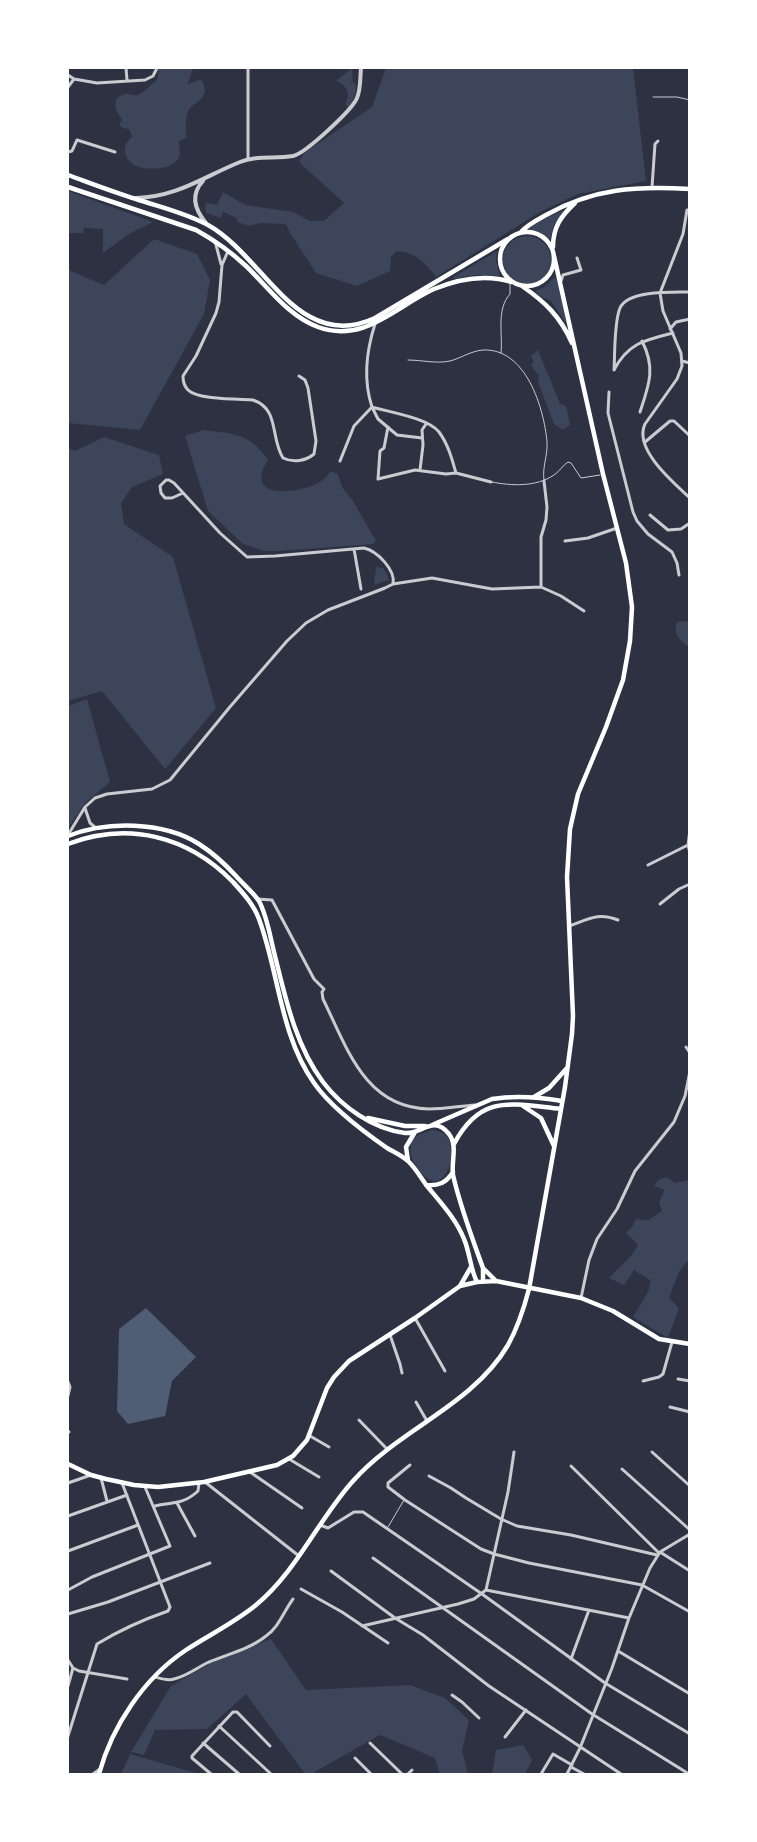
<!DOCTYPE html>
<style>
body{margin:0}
#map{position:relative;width:757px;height:1842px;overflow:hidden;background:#2d3142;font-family:"Work Sans",sans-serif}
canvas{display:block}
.frame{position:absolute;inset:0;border:69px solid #fff;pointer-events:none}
</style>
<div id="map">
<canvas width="757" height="1842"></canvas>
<div class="frame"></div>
</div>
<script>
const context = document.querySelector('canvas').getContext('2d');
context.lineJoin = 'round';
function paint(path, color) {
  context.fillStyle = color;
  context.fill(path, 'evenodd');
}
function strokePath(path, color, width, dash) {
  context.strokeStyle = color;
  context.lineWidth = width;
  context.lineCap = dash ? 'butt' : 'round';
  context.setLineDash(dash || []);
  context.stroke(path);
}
paint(new Path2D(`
 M159 68H193L188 84 200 80 203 82 205 92C202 99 198 102 192 106 185 111 185 129 187 137L179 141C179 146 181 153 179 157 174 170 150 170 139 167 125 163 119 147 132 137L130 130 119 126 122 119C115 111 110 98 125 94 129 93 133 96 137 95 144 93 151 84 157 80Z
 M352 68 353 83 356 84C356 93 354 100 348 107L345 104C351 94 347 85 336 81Z
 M386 68H633L646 181 578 194 540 212 436 277C425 262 416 253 397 251L391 257 390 271 357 286 316 273 290 233 286 224 260 223 249 226 237 222V218L223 212 221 218 206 213 205 203 217 205 223 192 245 205 293 212 310 221H324L344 203 299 162 304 153 372 107Z
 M68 191 153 222 129 234 103 253V229L84 228 83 233H68Z
 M564 210 554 225 550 240 540 233 526 230 541 220Z
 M503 260a24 24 0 1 1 48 0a24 24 0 1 1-48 0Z
 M154 239 197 254 210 280 204 314 140 430 68 423V270L104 285Z
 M497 251 496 261 500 276 475 275 455 279 453 277Z
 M555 277 559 285 567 325 551 301 542 297 535 291 543 288Z
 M538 350 560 404 566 406 570 425 563 430 554 424 538 382 539 376 531 365 534 362 531 356Z
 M204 430C234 434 250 433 268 460 241 501 302 495 323 480 326 478 329 473 331 471L338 474 342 487 353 501 376 541 373 544 280 551H264L243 544 208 511 185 436Z
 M104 437 159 455 163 474 132 487 121 503 124 524 173 557 216 708 165 769 102 691 68 701V448L75 451Z
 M376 567 383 568 387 574 389 580 374 585Z
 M689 621H690L689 647C680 640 673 635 677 622Z
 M87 699 110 782 85 803 69 827 68 706Z
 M432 1130C435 1131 440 1131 443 1133 463 1145 444 1209 417 1167 411 1158 409 1152 412 1141L418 1135Z
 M667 1177 675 1183 690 1180 689 1261C679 1265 674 1287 669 1298L679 1308 668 1338 633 1317 648 1292 651 1281 634 1270 624 1285 609 1278 630 1257 638 1245 626 1233 632 1227 636 1219 648 1220 662 1211 659 1203 664 1190 654 1186 658 1180Z
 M271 1639 306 1690 410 1685 445 1698 469 1720 462 1751 468 1774H440L435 1758 380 1735 311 1774H305L246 1694 207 1729 155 1730 144 1755 131 1752 171 1686 221 1657Z
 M523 1745 532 1760 525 1774H492L496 1750Z
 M130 1754 199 1774H121Z`), '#3c4559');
paint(new Path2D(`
 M146 1308 196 1357 172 1381 165 1416 128 1424 117 1411 119 1329Z`), '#4f5d75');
strokePath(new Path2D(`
 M687 68 690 70
 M653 97H677L690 100
 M501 353C503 333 496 310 510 294V284
 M408 360C422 360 436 364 450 361 461 358 471 351 483 350 526 348 544 408 547 442 548 455 542 467 544 480
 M492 482C512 486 536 487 554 475 560 471 563 465 568 462L571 463 581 478 600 475
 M388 1527 404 1500`), '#caccd0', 1);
strokePath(new Path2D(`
 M126 68 127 80
 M68 75 74 79 97 83 145 80 153 76 157 68
 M68 87 74 79
 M68 152 72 151 77 140 115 152
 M248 159V68
 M652 187 655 144 658 141
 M690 210H687L683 234 660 293 663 311 681 353 682 366 677 379 645 424C633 449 674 483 690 498
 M215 241 221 264
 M228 251 222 265 219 302 216 313 196 356 183 376C183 381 184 386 188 390 198 400 239 399 253 400 280 409 270 438 283 458 293 463 306 461 314 454L316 441 308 388 305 380 299 376
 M561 281 563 275 581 270 577 258
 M375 324C366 352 363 380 372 407 389 412 428 418 439 432 448 444 452 459 456 473L491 482
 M670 329 676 322 690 319
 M673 333C645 340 628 343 614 370 615 354 614 322 620 308 628 290 673 292 690 292
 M682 361 690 363
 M609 392 608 413 633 512 637 521 648 534 672 552 677 563 679 575
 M640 412C649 385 656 368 642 341
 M388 427 384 448 380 451 378 479 415 470 446 474 456 473
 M645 442 670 421H674L690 436
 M340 461 354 426 372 407 378 419 397 435 422 438
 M420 470 423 445 422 430 426 424
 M650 515 668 530 681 529 690 523
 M565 541 588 538 617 528
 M354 549 361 589
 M393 584 432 578 492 589 541 587 561 596 584 611
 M541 586V537L546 520 547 507 544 481
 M85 808 90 823 96 828
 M690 830 688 845 690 853
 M68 835 85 807 95 798 107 794 152 789 170 780 229 708 287 641 306 623 328 610 385 588 393 584C396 570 377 551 364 548L275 556 247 557 220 533 174 483 169 480H166L160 486 161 493 165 498H172L183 493
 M648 865 688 845
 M257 899 272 900 314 979 324 989 322 992 323 999C347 1048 365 1108 429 1109 444 1109 460 1106 475 1105
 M660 904 679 889 690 884
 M569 926C589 919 598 912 618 920
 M686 1047 690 1053
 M581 1298 589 1260 597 1239 617 1209 635 1171 674 1122 685 1096 690 1071
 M415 1318 445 1371
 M390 1335 400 1364 402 1373
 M678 1379 690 1381
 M643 1381 659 1377 663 1374 672 1342
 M68 1382 70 1387 68 1396
 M416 1402 427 1421
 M670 1407 690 1412
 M359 1420 387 1449
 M68 1431 69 1432
 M310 1436 329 1447
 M652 1452 690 1486
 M289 1459 319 1477
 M410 1465 388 1483V1487L405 1500 481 1549 494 1554 529 1563 642 1585 690 1612
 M571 1466 659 1553
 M622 1469 690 1530
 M250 1472 302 1508
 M429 1476 451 1488 466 1498 501 1519 517 1526 571 1535 657 1555
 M101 1478 107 1501
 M205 1482 299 1556
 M68 1483 91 1475
 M177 1503 195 1536
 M155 1506C172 1502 183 1505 198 1491L199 1483
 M68 1516 127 1495
 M320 1525 328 1528 354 1512H363L482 1594 605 1683 690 1734
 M68 1551 138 1525
 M660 1552 690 1571
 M373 1558 592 1714 689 1774
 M331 1571 395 1618 423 1635 489 1686 621 1774
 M301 1589 342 1612 388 1643
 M68 1590 92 1577 170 1546 145 1487
 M486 1590 629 1618
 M68 1614 108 1602 210 1563
 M362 1626 458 1604 474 1599 486 1590 508 1492 514 1452
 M618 1651 690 1694
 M571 1659 589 1610
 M68 1660 73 1668 79 1671 127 1679
 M155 1677C162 1679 168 1681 174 1679 187 1676 198 1667 209 1662 228 1654 250 1649 266 1636 279 1627 284 1611 293 1599
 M68 1686 73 1668
 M452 1695 462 1702 479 1718
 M219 1726 271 1774
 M68 1736 97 1644C120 1630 142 1620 168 1611L170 1607 122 1483
 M505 1737 526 1710
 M203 1743 239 1774
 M370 1743 402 1774
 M355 1758 371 1774
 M571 1767 584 1774
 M93 1774 100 1769
 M211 1774 192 1758V1756L233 1712H237L270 1746
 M408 1774 412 1770
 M541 1774 553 1754 572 1765
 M567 1774 580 1748 612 1668 629 1618 650 1568 660 1552 690 1534`), '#caccd0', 3);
strokePath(new Path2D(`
 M203 181C190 195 195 210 206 223
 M136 198C177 197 203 177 240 162 256 155 275 159 293 156 306 153 352 110 357 98 361 88 360 78 361 68`), '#caccd0', 4);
strokePath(new Path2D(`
 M68 175C90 183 113 192 136 199 160 207 186 213 208 225 264 256 298 354 375 318L508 239
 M68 187 196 230C214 240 231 252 246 266 269 288 288 316 318 327 364 344 396 306 434 289 458 279 486 274 512 282
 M500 259a27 27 0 1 1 54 0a27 27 0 1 1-54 0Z
 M521 232C528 224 537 220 546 215 594 188 636 186 690 189
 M553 247C553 227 561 216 575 203
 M522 286C545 302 560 316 572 343
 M68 836C106 821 163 821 199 844 213 853 225 864 236 876 243 884 253 892 259 901 267 916 270 936 274 952 285 996 295 1045 323 1082 342 1107 373 1129 405 1133 421 1135 433 1114 449 1134 458 1146 451 1161 453 1175 460 1206 472 1238 483 1268V1281
 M68 844C128 821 188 836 233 882 243 893 254 905 259 919 279 973 280 1035 314 1083 330 1106 364 1132 387 1148 394 1152 403 1156 409 1162 416 1169 421 1178 427 1186 441 1203 456 1219 464 1239 470 1253 470 1268 477 1282
 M534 1097 549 1088 567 1068
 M523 1106 541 1118 554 1146
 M368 1118 405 1126H425
 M432 1125 492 1099C516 1095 539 1097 562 1101
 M454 1144C481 1093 512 1104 561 1109
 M408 1161 406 1147 415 1132
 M426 1185C439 1186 446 1183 453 1172
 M483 1268 496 1281
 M460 1286 471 1267
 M68 1464 91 1475 106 1479 134 1485 158 1487 204 1482 277 1465 293 1456 307 1440 327 1388 334 1377 349 1361 415 1318 460 1286 477 1282 496 1281 581 1298 613 1311 659 1339 690 1344
 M99 1774C112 1726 144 1678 186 1650 209 1635 234 1623 256 1605 297 1571 318 1520 353 1481 399 1429 472 1406 508 1345 518 1327 524 1308 529 1289L565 1087 572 1034 573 1016 567 877 570 829 578 794 606 727 623 680 630 641 632 607 626 563 603 474 554 256`), '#fff', 4.5);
</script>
